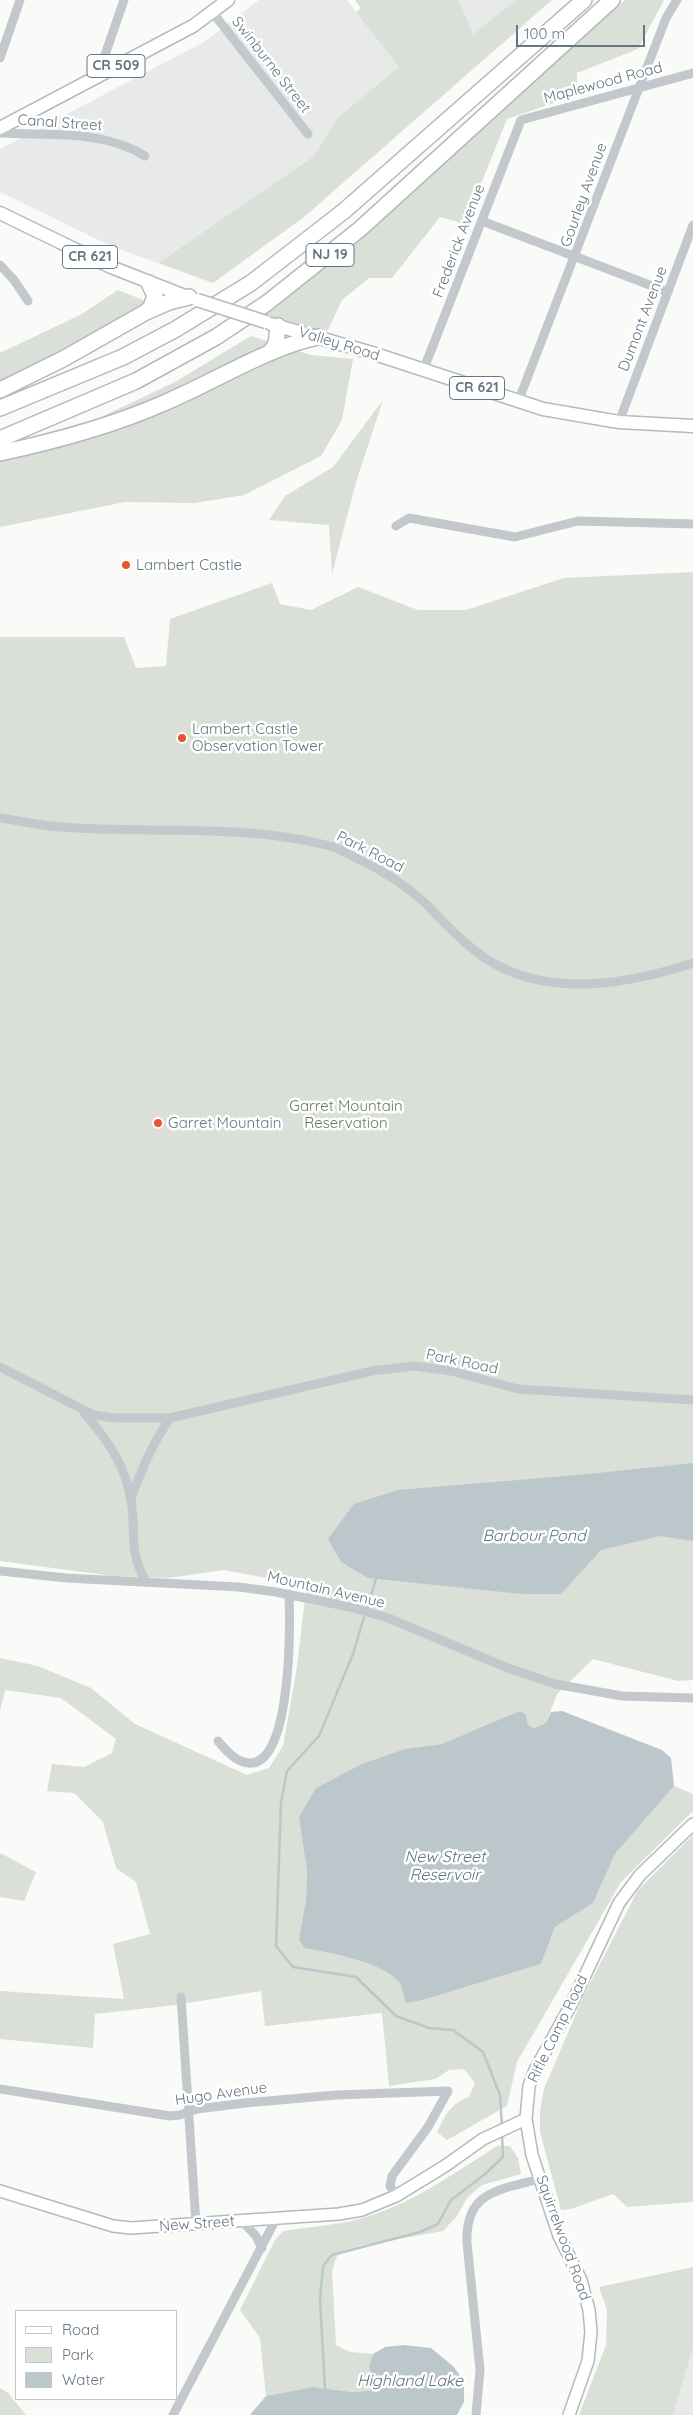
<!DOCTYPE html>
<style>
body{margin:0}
#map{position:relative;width:693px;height:2415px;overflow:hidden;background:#fafaf8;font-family:Quicksand,sans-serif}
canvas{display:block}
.legend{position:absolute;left:15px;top:2310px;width:162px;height:90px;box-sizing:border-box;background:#fff;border:1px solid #c1c8cd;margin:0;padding:6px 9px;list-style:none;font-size:15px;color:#657683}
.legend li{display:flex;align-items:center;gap:10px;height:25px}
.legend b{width:25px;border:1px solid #c1c8cd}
.scale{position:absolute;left:516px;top:25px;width:129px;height:22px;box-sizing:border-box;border:2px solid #657683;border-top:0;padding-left:6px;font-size:15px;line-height:18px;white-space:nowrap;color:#657683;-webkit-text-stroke:4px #fff;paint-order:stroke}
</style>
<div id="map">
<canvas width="693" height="2415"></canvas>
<ul class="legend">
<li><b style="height:6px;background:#fff"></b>Road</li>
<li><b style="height:14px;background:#dadfd7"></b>Park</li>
<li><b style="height:14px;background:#bbc7cb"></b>Water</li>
</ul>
<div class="scale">100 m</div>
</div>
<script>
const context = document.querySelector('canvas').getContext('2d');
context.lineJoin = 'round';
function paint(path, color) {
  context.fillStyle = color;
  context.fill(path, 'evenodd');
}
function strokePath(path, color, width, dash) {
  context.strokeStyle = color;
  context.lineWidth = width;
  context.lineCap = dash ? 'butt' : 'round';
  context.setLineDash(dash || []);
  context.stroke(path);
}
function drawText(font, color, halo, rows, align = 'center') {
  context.font = font + ' Quicksand,sans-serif';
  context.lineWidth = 5;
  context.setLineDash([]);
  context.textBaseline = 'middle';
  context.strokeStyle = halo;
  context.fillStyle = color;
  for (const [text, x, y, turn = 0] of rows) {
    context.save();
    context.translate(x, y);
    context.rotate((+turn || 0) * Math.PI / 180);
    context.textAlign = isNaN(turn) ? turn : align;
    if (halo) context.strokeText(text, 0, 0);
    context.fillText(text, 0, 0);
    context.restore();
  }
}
paint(new Path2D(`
 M259 0H347L399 67 337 118 314 156 158 263 111 246 0 192V149L204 42Z
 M459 0H516L473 34Z
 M693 2347V2415H673L684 2373Z`), '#e8e9e9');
paint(new Path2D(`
 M355 0H459L473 34 516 0H552L304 217 213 283 158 263 314 156 337 118 399 67 356 12 361 8Z
 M625 0H664L638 49 577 73V95L507 119 465 224 440 217 392 278H369L342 300 324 338 264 321V313L382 219Z
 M118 290 168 310 0 386V353L82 314Z
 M251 336 311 355 353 359 342 420 321 456 244 495 195 503 125 502 0 527V458L97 419 175 382Z
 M383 400 356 482 332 574 329 525 269 520 285 496 333 467Z
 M693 572V1680L678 1681 593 1659 557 1694 546 1723 534 1728 528 1725 525 1715 442 1744 405 1749 300 1817 307 1871 304 1948C330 1953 381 1961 398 1981 404 1987 404 1996 405 2003L423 2000 541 1964 555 1927 593 1903 615 1854 674 1786 693 1794V1811L621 1882 517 2062 507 2106 447 2140 437 2132C446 2114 450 2104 469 2097L475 2083 464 2069 449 2070 435 2079 389 2086 382 2013 265 2026 261 1991 176 2005 95 2014 93 2048 0 2039V1991L124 1999 113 1944 150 1934 136 1882 116 1868 103 1822 74 1793 47 1791 52 1764 84 1767 112 1753 116 1739 61 1698 5 1690 0 1711V1658L38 1666 91 1688 135 1724 247 1775 269 1768 283 1746 296 1673 307 1583 288 1582 224 1570 169 1578 113 1576 0 1561V637H124L136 668 166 666 170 619 272 583 280 604 311 610 358 587 418 610H466L564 578Z
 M693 1835V2202L627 2207 613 2194 571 2209 561 2210 540 2132V2111L544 2089 584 1995 638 1890Z
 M0 1853 36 1872 24 1901 0 1897Z
 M497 2146H510L518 2158 521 2174 482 2185 467 2198 457 2216 443 2231 359 2246 338 2253 332 2271 336 2345 350 2352 373 2354 369 2367 374 2381 370 2392H352L313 2387 266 2396 260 2338 240 2310 275 2240 283 2231C306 2227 329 2226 351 2221 405 2209 451 2175 497 2146Z
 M693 2267V2347L673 2415H579L606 2345 607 2310 599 2287Z
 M0 2388 8 2393 26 2415H0Z`), '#dadfd7');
paint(new Path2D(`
 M693 1463V1541L660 1536 601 1550 561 1594H522L368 1578 341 1562 328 1539 354 1504 398 1490 579 1475Z
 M520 1711 526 1715 528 1725 534 1728 546 1723 551 1712 562 1711 662 1750 671 1758 674 1786 615 1854 593 1903 555 1927 541 1964 423 2000 405 2003C404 1996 403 1987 398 1981 380 1961 330 1953 304 1948L299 1939 306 1900 307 1871 299 1817 316 1788 362 1764 405 1749 442 1744Z
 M404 2345 431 2348 453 2366 464 2381V2402L457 2415H250L266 2396 313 2387 352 2392 370 2391 374 2382 369 2367 373 2354 385 2347Z`), '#bbc7cb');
strokePath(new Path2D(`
 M367 1609 376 1579
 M365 1614 353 1654 319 1736 287 1771 281 1803 276 1946 293 1967 356 1977 396 2016 429 2028 453 2030 483 2052 500 2095 502 2127
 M325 2388 320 2300 323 2266 332 2255 420 2232 438 2224 451 2200 484 2175 503 2157 502 2135`), '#bbc7cb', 2.5);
const secondary = new Path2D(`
 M0 2191 113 2226 131 2228 339 2214 362 2210 396 2196 445 2166 483 2139 526 2119
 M569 2415 588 2361 591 2332 589 2310 581 2280 559 2236 532 2155 526 2119 529 2086 535 2070 572 2003 619 1903 640 1875 693 1824`);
const primary = new Path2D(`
 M0 128 193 26 228 0
 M0 213 111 267 190 298
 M271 324 372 353 543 409 619 422 693 426`);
const highway = new Path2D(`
 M146 312 169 302 189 297
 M270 353 276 344 278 326
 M0 390 63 359 146 312 151 307 155 296 149 283
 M0 408 123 357 176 329 251 283 344 211 584 0
 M0 439 136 381 216 337 267 303 360 229 612 0
 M0 453C56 441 112 426 164 403 214 382 266 348 318 337`);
strokePath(secondary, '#b3babf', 14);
strokePath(primary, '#b5babe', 15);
strokePath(highway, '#b4b9bd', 18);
strokePath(new Path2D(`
 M213 13 308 134
 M0 58 20 0
 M98 75 124 0
 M0 133C49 136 101 129 145 156
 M482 221 668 292
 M0 265 14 280 28 301
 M423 371 521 120 693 73
 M518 402 666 18 677 0
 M619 422 693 225
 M396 526 409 518 515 537 578 521 693 524
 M0 818C20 821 40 825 60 827 150 834 242 823 330 846 340 849 349 854 358 859 382 870 404 884 424 902 440 918 455 935 473 949 535 1001 623 986 693 963
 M0 1367 94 1415 114 1418H170L372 1371 414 1366 451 1371 518 1389 693 1400
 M84 1413C106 1437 126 1467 131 1500 137 1535 127 1547 146 1582
 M131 1499C141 1470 152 1444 170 1418
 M0 1571 66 1578 239 1587 276 1592 350 1607 388 1618 508 1668 555 1684 622 1696 693 1698
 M218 1741C224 1748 232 1758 241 1761 293 1783 290 1621 289 1594
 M181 1997 196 2224
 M0 2089 170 2116 180 2115 197 2109 245 2103 336 2095 448 2091 428 2127 392 2176 390 2186 396 2196
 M242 2221 256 2236 262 2248
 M173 2415 276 2219
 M476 2415 480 2370 467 2243C465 2191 499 2190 540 2179`), '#c3c8cc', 9);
strokePath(secondary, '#fff', 11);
strokePath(primary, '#fff', 12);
strokePath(highway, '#fff', 15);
const primaryBridge = new Path2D(`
 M197 300 266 322`);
strokePath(primaryBridge, '#b5babe', 15, []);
strokePath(primaryBridge, '#fff', 12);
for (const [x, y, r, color] of [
 [126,565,5,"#e4572e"],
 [182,738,5,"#e4572e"],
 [158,1123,5,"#e4572e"]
]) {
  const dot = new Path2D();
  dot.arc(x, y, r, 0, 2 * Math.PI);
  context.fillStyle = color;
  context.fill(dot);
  strokePath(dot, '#fff', 2);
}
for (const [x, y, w] of [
 [116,66,58],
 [330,255,48],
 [90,257,55],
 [477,388,55]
]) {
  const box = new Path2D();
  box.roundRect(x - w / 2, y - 11.5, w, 23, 4);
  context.fillStyle = '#fff';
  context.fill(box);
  strokePath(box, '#657683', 1);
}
drawText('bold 14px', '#657683', null, [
 ["CR 509",116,66],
 ["NJ 19",330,255],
 ["CR 621",90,257],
 ["CR 621",477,388]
]);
drawText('15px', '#657683', '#fff', [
 ["Swinburne Street",271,65,52],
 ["Maplewood Road",603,83,-15],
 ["Canal Street",60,123,4],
 ["Gourley Avenue",584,195,-70],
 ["Frederick Avenue",459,241,-69],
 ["Dumont Avenue",643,319,-69],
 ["Valley Road",339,344,17],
 ["Park Road",370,852,27],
 ["Park Road",462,1362,12],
 ["Mountain Avenue",326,1590,13],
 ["Rifle Camp Road",558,2029,-64],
 ["Hugo Avenue",221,2094,-8],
 ["New Street",197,2224,-4],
 ["Squirrelwood Road",563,2238,70]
]);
drawText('15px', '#657683', '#fff', [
 ["Lambert Castle",136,565],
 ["Lambert Castle",192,729],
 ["Observation Tower",192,746],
 ["Garret Mountain",168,1123]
], 'left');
drawText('15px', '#687a64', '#fff', [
 ["Garret Mountain",346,1106],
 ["Reservation",346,1123]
]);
drawText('italic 16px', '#60757c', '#fff', [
 ["Barbour Pond",534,1536],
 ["New Street",445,1857],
 ["Reservoir",445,1875],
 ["Highland Lake",410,2381]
]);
</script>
